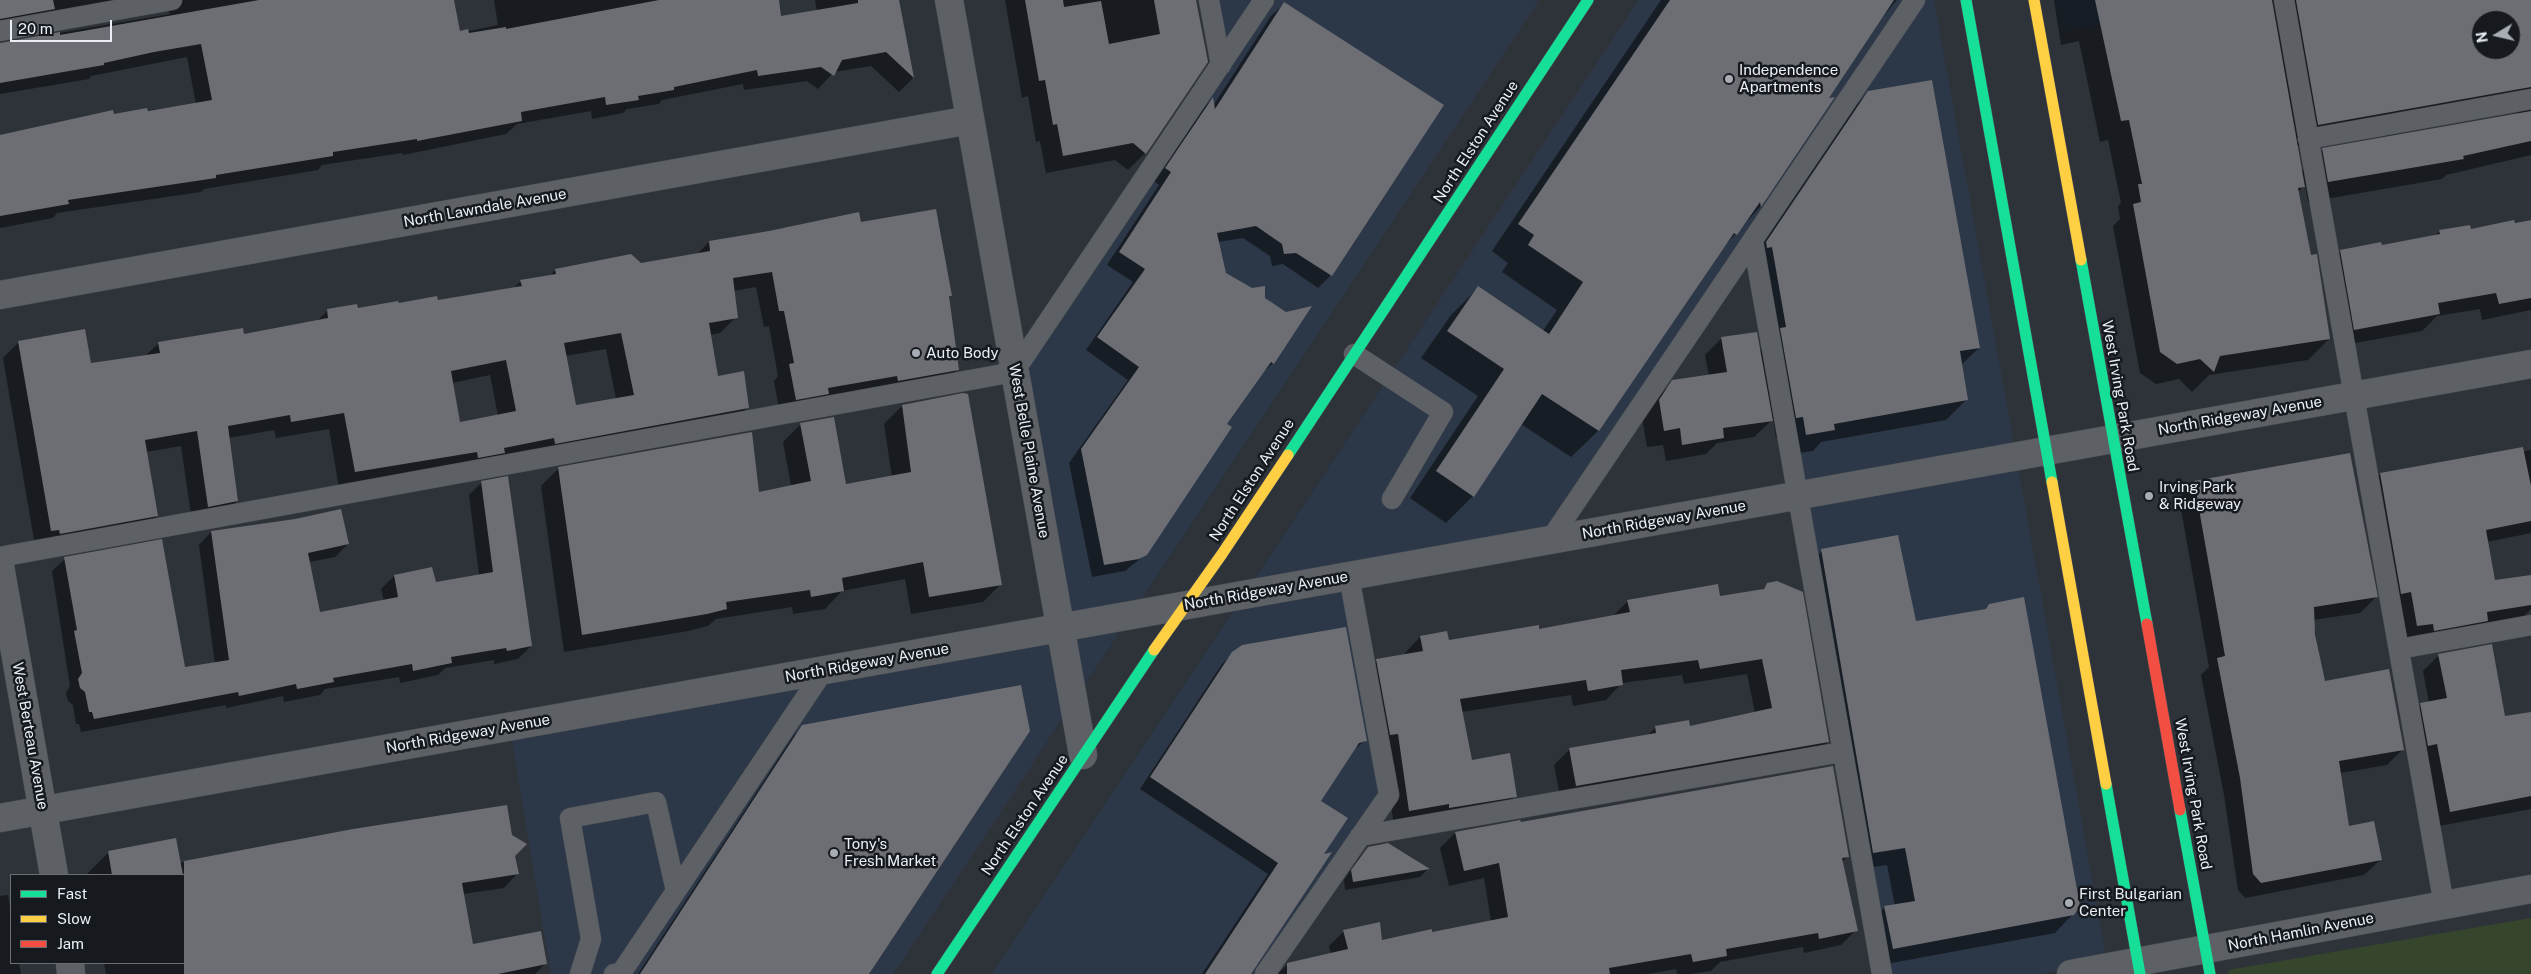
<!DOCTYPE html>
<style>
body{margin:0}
#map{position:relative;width:2531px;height:974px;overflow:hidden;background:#2e333a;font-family:"Public Sans",sans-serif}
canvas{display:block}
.legend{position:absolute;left:10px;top:874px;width:175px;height:90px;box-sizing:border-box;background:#161a1f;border:1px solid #6b6f75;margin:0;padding:6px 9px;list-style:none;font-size:15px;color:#eaeff7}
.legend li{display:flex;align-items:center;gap:10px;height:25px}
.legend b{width:25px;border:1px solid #6b6f75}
.north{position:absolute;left:2471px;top:10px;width:50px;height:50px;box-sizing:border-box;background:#161a1f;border:1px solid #6b6f75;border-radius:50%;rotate:261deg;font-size:14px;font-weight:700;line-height:20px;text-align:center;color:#eaeff7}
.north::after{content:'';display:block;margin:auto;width:18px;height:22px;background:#a8adb5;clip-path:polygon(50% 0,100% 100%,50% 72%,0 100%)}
.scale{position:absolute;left:10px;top:20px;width:102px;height:22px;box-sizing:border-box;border:2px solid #eaeff7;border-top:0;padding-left:6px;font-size:15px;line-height:18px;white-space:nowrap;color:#eaeff7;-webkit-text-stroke:4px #161a1f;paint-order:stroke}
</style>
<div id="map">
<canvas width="2531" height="974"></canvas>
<ul class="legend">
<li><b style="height:6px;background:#16e098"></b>Fast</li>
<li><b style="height:6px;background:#ffcf43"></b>Slow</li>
<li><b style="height:6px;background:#f24e42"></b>Jam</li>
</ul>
<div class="north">N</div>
<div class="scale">20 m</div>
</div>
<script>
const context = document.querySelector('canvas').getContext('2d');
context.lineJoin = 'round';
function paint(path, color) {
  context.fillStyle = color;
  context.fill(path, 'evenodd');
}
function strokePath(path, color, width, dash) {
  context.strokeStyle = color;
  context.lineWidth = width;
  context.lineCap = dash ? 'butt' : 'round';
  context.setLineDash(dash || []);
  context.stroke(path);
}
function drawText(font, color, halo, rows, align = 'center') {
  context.font = font + ' "Public Sans",sans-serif';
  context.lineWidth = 5;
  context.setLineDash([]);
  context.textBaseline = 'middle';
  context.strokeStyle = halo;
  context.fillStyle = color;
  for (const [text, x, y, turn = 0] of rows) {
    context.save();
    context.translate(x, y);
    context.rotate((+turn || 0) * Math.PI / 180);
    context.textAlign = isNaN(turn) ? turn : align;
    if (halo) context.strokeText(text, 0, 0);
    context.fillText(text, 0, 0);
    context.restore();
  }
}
paint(new Path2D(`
 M1210 0H1539L893 974H551L511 734 1064 636 1020 377 1222 72Z
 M1639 0H1934L2107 962 2039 974H1884L1756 230 1544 537 1345 575 1384 790 1257 974H992Z
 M2055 0H2252L2060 32Z`), '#2c3747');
paint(new Path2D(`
 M2531 918V974H2229L2228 970Z`), '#35462d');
paint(new Path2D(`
 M0 0H453L459 33 498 25 494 0H777L780 18 817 12 815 0H898L913 78 899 92 871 66 834 72 818 89 807 81 744 90 743 84 662 100 659 104 627 109 623 113 592 119 591 111 517 124 506 134 403 155 402 153 322 165 318 170 204 189 201 192 57 213 53 218 0 228V136L113 115 196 104 187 57 91 76 89 79 0 94V43L170 14 166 6 0 30Z
 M1005 0H1196L1145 153 1128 170 1115 160 1046 173 1040 141 1036 142 1028 96 1022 98Z
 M1661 0H1897L1879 21 1826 100 1832 99 1760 207 1721 250 1598 431 1571 457 1521 424 1473 496 1446 523 1410 498 1478 396 1421 358 1451 315 1478 288 1543 331 1557 310 1502 272 1508 263 1492 251Z
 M2054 0H2531V155L2446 175 2442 179 2308 202 2305 185 2297 193 2329 339 2308 360 2209 375 2192 392 2179 379 2156 384 2140 373 2113 226 2120 219 2118 206 2121 203 2108 140 2100 142 2079 41 2061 45ZM2481 20H2511V50H2481ZM2507 108H2514L2519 114 2323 150 2301 172 2296 146Z
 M1284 4 1442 105 1331 275 1318 288 1283 264 1272 266 1270 256 1243 238 1218 242 1225 273 1273 363 1260 375 1225 424 1146 554 1125 571 1092 577 1069 463 1128 380 1086 350 1133 282 1107 265 1159 185 1154 181 1201 111 1212 99 1213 106 1271 16Z
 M1868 93 1979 348 1961 365 1967 399 1946 420 1821 442 1813 451 1785 455 1782 437 1776 438 1773 419 1754 437 1717 443 1706 454 1666 461 1663 445 1647 447 1642 418 1656 399 1673 382 1709 376 1705 355 1722 338 1759 351 1765 345 1751 266 1747 268 1746 263 1847 114Z
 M2531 220V310L2482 320 2480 309 2437 316 2422 331 2338 346 2324 268 2341 251 2381 247 2434 236 2440 231 2470 230Z
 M860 224 950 296 948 298 958 369 942 385 780 415 774 381 778 376 769 326 764 327 756 287 733 291 736 317 720 333 710 335 717 377 747 408 731 424 339 488 329 429 276 438 274 430 228 438 237 501 221 517 192 522 181 446 146 452 157 516 141 532 35 546 3 358 19 342 90 364 145 356 159 343 243 335 316 322 327 311 437 302 513 289 521 281 550 276 555 270 641 264 696 255 709 242ZM606 349 616 399 575 407 565 356ZM490 375 498 416 459 424 452 383Z
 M902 406 1001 584 983 602 911 614 905 579 842 591 825 609 793 614 792 607 716 619 708 626 688 631 564 652 541 486 559 468 758 494 791 486 783 442 801 424 845 486 892 477 884 424Z
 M2531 450V533L2487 542 2494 581 2531 576V609L2521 619 2401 641 2364 490 2380 474Z
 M482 482 531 646 518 659 494 664V660L445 668 438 675 400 683 399 677 325 689 320 695 284 702 283 696 226 708V705L81 732 79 724H76L73 705 68 701 66 693 70 686 52 571 65 559 184 669 215 664 199 545 211 532 348 544 335 557 309 562 319 614 384 601 381 589 394 576 436 583 479 575 469 495Z
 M2195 482 2376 597 2360 613 2313 620 2324 682 2403 749 2387 765 2340 773 2347 827 2380 860 2364 875 2245 898 2238 890 2224 795 2201 675 2209 667 2179 498Z
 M1822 551 1915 623 2073 914 2055 933 1875 966 1867 925 1885 907 1895 906 1887 865 1855 870 1804 569Z
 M1767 584 1828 742 1812 757 1561 801 1554 765 1570 749 1647 736 1656 727 1688 728 1755 713 1747 674 1684 684 1682 675 1622 683 1606 700 1573 706 1571 695 1461 712 1471 761 1515 796 1500 812 1394 826 1383 748 1361 676 1377 661 1405 655V653L1420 637 1446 633 1448 641 1538 630 1612 617 1628 601 1719 597 1761 591Z
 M1233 653 1366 740 1351 752 1319 802 1322 855 1250 974H1202L1268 874 1140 789 1222 664Z
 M2439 655 2504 717 2531 713V809L2434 827 2405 721 2421 704 2429 703 2423 671Z
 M803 727 867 974H638L794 735Z
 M1520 824 1848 856 1842 862 1856 930 1841 945 1804 953 1803 947 1720 962 1711 971 1691 974H1677L1676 969 1647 974H1278L1288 964 1331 954 1329 946 1344 931 1381 942 1491 921 1484 878 1449 886 1440 848 1455 833Z
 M1388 844 1428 869 1420 877 1345 890 1344 880 1360 857 1368 848Z
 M109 852 180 863 224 856 238 974H106L104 963H184V875H88V873Z
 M514 856 517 874 504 888 463 894 472 946 545 964 535 974H278Z
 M8 895 11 913V963H19L21 974H0V896Z`), '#0007');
paint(new Path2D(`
 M0 0H53L55 9 0 19Z
 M259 0H454L460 31 468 29 469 33 506 27V29L659 0H779L781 16 858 3V0H899L914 78 886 52 842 60 834 76 821 67 758 76 757 70 674 87V90L638 96 639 100 606 105 605 97 521 112 522 121 417 141V139L333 152V156L216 175V178L68 200 69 204 0 216V135L113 110 114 114 147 108 148 111 212 100 201 44 154 52 104 63V65L0 83V43L60 32V35Z
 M1025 0H1063L1064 7 1101 1 1109 44 1160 34 1154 0H1196L1208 62 1146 154 1133 143 1063 156 1057 124 1053 125 1045 80 1039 81Z
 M1670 0H1894L1829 98 1835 97 1761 207 1760 202 1737 235 1734 233 1599 431 1542 394 1474 497 1436 471 1504 369 1447 331 1478 286 1549 334 1583 282 1528 245 1534 235 1518 224Z
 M2095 0H2272L2305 187 2298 188 2311 255 2317 254 2330 339 2220 356 2214 372 2200 359 2177 364 2160 352 2133 204 2141 202 2138 184H2142L2129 120 2121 121Z
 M2296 0H2531V87L2318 125ZM2481 20H2511V50H2481Z
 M1284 2 1444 105 1332 276 1296 253 1284 254 1282 244 1256 226 1217 233 1226 273 1252 288 1265 286V298L1286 312 1312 306 1274 364 1271 362 1227 424 1232 427 1147 555 1139 559 1104 565 1081 449 1139 367 1097 337 1145 269 1119 252 1171 172 1165 168 1213 97 1215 109Z
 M1932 80 1980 348 1960 351 1968 400 1834 424 1835 430 1806 435 1803 417 1796 418 1780 328 1786 327 1772 247 1767 248 1766 242 1868 91Z
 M2531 111V141L2463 156 2464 159 2328 182 2322 148Z
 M936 209 952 296H949L959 370 898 381 897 376 828 388 829 394 796 400 789 364 794 363 784 311H779L772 272 733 278 738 318 709 323 718 376 744 371 749 408 555 444 554 438 504 448 505 453 478 458 477 452 355 472 344 413 291 422 290 415 228 426 238 501 208 507 197 431 145 440 158 516 60 534 59 530 51 531 18 341 85 329 91 363 160 353 158 342 243 328 244 334 328 318 327 309 357 304 358 308 398 301 399 303 437 296 438 300 522 286 520 280 556 274 555 269 631 254 641 263 710 251 709 241 769 231 859 212 861 222ZM621 333 634 395 576 405 564 343ZM506 360 516 411 460 422 451 371Z
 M2514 220 2515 223 2531 220V298L2499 304 2496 293 2438 303 2440 314 2354 330 2340 250 2381 242 2382 245 2440 234 2439 230 2470 225 2471 229Z
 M1757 332 1773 421 1723 428 1724 438 1682 445 1680 428 1664 431 1659 400 1672 380 1727 372 1721 337Z
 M963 393 968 394 1002 585 929 597 923 562 842 578 844 591 811 597 810 590 726 602 727 609 707 614 582 635 558 467 752 432 759 492 811 481 800 423 834 417 846 484 911 472 902 405Z
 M2523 447 2531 486V521L2486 530 2495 580 2531 575V605L2487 612 2488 621 2434 631 2433 624 2417 626 2411 592 2401 594 2380 473Z
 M2350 453 2378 597 2314 607 2315 634 2325 681 2389 669 2404 750 2339 761 2349 826 2374 821 2382 860 2261 883 2253 874 2240 778 2217 658 2225 656 2194 481Z
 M508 476 532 646 507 651 506 648 451 657 452 663 413 671 412 664 333 678 334 682 297 689 296 684 239 696 238 692 94 719 92 712H89L85 692 80 688 78 679 82 673 74 631 77 630 64 557 162 539 185 667 229 660 211 531 295 519 341 509 349 544 308 553 320 612 398 597 394 575 432 567 436 582 493 572 481 481Z
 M1898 535 1916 621 1986 609 1989 604 2024 597 2080 906 2074 915 1893 949 1884 906 1915 901 1905 848 1873 853 1821 549Z
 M1777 581 1803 592 1829 742 1576 786 1569 748 1656 733 1655 726 1689 720 1690 726 1772 708 1762 659 1700 669 1698 660 1621 670 1623 685 1588 691 1586 680 1460 699 1472 760 1510 753 1517 797 1449 808V804L1409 811 1398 734 1390 735 1376 659 1423 651 1420 636 1447 631 1449 640 1539 625V629L1630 612 1627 600 1718 584 1720 596 1764 589 1767 583Z
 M1346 627 1367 741 1359 743 1321 801 1348 818 1324 854 1332 852 1251 974H1205L1278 863 1150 777 1232 652 1242 645Z
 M2492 644 2505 716 2531 712V796L2450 812 2437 744 2428 746 2420 703 2447 698 2438 654Z
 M1021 685 1030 731 869 974H640L802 725Z
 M1833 766 1849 857 1842 858 1858 931 1819 939 1818 933 1726 949 1727 956 1693 962 1691 954 1609 968 1610 974H1287V963L1348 949 1343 930 1380 922 1382 940 1432 929V932L1508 917 1499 863 1464 871 1455 832 1520 820 1521 822Z
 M507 805 512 835 527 844 515 856 519 874 462 883 473 944 541 931 547 964 498 974H184V861L353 829Z
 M176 838 183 875H112L108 851Z
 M1388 843 1430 869 1353 882 1351 870 1368 847Z`), '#6c6e74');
const lane = new Path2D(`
 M1209 0 1221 65
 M2284 0 2444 905
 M0 31 172 0
 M2308 139 2531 99
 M1753 241 1882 974
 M1354 354 1443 412 1392 499
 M1550 540 1915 0
 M0 557 1014 372 1264 0
 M2399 649 2531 625
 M1360 836 1842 752
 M580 974 591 939 570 818 656 802 676 891
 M614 974 621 973 824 670
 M1265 974 1389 795 1349 576`);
const street = new Path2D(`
 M949 0 1083 755
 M0 295 970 120
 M0 566 54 875
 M0 818 2531 364
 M70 963 71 974
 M2071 974 2531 889`);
const fast = new Path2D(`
 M1966 0 2052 482
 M2081 260 2147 624
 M1288 455 1588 0
 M2106 784 2140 974
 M2180 810 2210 974
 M937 974 1154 650`);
const slow = new Path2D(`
 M2034 0 2081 260
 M2052 482 2106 784
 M1154 650 1222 554 1288 455`);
const jam = new Path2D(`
 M2147 624 2180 810`);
strokePath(lane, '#4a4e54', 21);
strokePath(street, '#4a4e54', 29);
strokePath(fast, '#4a4e54', 12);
strokePath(slow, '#4a4e54', 12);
strokePath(jam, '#4a4e54', 12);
strokePath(lane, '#5d6166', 20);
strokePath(street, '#5d6166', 28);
strokePath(fast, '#16e098', 11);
strokePath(slow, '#ffcf43', 11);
strokePath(jam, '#f24e42', 11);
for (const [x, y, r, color] of [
 [1729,79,5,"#a8adb5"],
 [916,353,5,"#a8adb5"],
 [2149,496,5,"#a8adb5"],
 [834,853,5,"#a8adb5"],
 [2069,903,5,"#a8adb5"]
]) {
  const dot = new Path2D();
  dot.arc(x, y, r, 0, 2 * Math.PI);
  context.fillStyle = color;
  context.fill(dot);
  strokePath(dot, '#161a1f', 2);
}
drawText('15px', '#eaeff7', '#161a1f', [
 ["Independence",1739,70],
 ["Apartments",1739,87],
 ["Auto Body",926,353],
 ["Irving Park",2159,487],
 ["& Ridgeway",2159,504],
 ["Tony's",844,844],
 ["Fresh Market",844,861],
 ["First Bulgarian",2079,894],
 ["Center",2079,911]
], 'left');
drawText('15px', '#eaeff7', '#161a1f', [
 ["North Elston Avenue",1476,142,-57],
 ["North Lawndale Avenue",485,208,-10],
 ["West Irving Park Road",2120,396,80],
 ["North Ridgeway Avenue",2240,416,-10],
 ["West Belle Plaine Avenue",1029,451,80],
 ["North Elston Avenue",1252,480,-57],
 ["North Ridgeway Avenue",1664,520,-10],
 ["North Ridgeway Avenue",1266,591,-10],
 ["North Ridgeway Avenue",867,663,-10],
 ["North Ridgeway Avenue",468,734,-10],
 ["West Berteau Avenue",30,736,80],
 ["West Irving Park Road",2193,794,80],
 ["North Elston Avenue",1025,815,-56],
 ["North Hamlin Avenue",2301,932,-11]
]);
</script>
